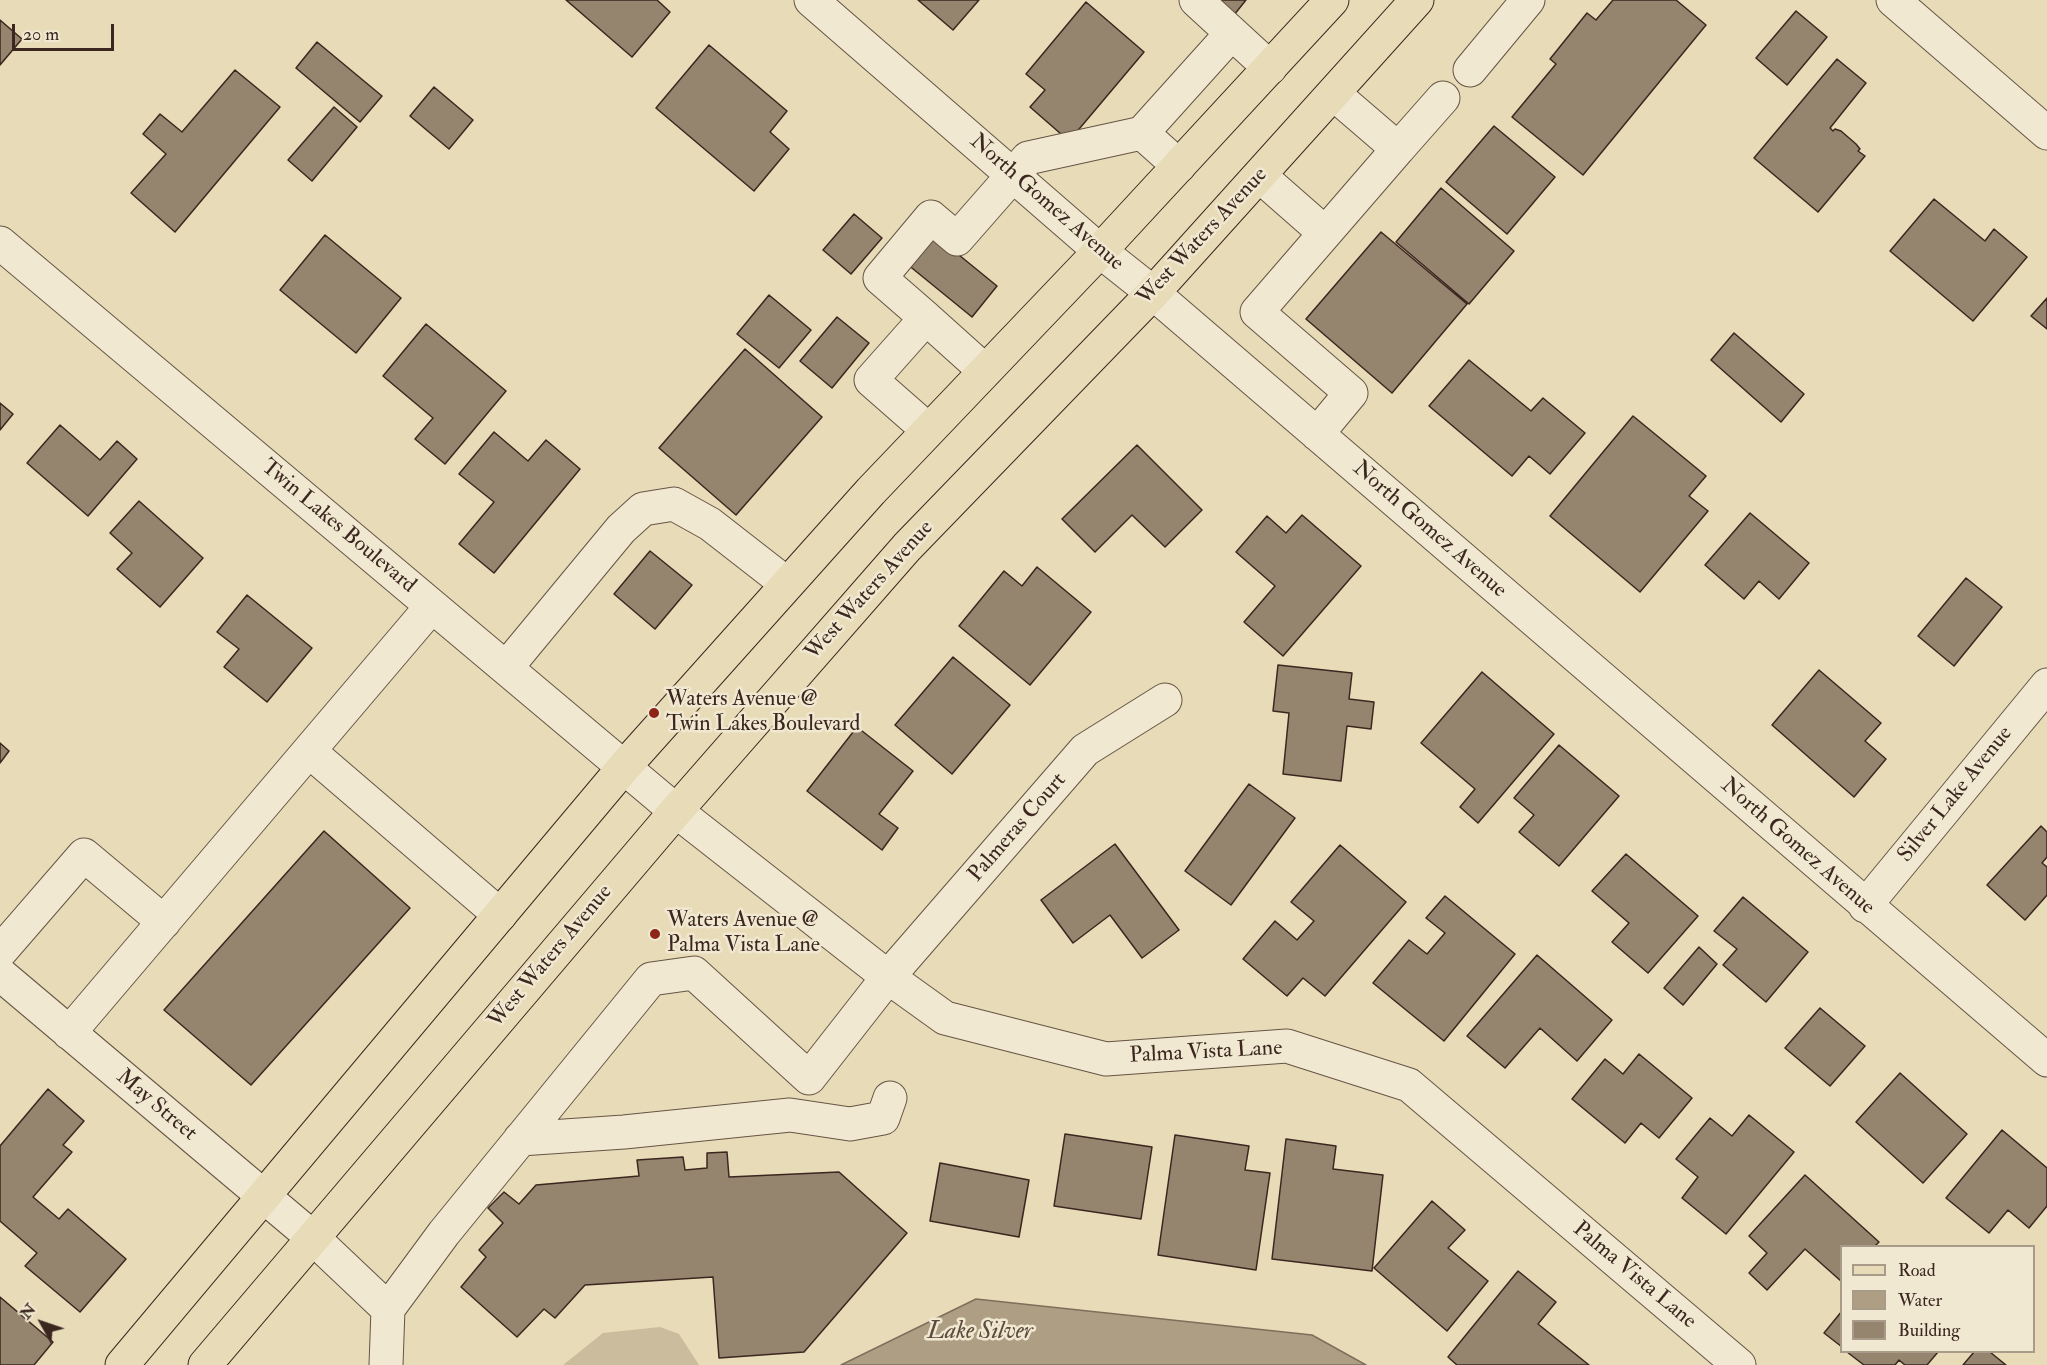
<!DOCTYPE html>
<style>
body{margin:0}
#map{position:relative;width:2047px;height:1365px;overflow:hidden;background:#e8dbb8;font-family:"IM FELL Double Pica",serif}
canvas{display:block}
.legend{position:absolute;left:1840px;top:1245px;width:195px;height:108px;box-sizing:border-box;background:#f0e8d1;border:2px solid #a89b8a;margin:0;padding:8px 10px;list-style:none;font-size:18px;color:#3b271f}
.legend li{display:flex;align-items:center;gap:12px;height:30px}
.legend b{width:30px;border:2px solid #a89b8a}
.north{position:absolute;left:12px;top:1293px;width:60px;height:60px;-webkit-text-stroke:4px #f0e8d1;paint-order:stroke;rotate:310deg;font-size:16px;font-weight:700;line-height:24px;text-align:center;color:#3b271f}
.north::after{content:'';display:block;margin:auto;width:21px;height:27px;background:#3b271f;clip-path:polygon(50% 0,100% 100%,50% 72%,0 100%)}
.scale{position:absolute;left:12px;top:24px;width:102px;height:27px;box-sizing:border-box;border:3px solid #3b271f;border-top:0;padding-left:8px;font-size:18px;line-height:21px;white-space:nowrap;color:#3b271f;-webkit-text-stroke:4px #f0e8d1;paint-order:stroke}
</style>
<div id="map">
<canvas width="2047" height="1365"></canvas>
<ul class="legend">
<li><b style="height:8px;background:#e8dbb8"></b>Road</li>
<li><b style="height:16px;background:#ad9e84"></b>Water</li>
<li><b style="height:16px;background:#95856f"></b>Building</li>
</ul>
<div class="north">N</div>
<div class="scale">20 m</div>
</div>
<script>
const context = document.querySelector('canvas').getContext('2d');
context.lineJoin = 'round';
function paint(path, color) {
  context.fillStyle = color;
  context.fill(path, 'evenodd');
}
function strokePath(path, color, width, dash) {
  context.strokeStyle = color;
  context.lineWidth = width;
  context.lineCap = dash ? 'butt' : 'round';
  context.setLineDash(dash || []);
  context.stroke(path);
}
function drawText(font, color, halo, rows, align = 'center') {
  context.font = font + ' "IM FELL Double Pica",serif';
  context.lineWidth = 5;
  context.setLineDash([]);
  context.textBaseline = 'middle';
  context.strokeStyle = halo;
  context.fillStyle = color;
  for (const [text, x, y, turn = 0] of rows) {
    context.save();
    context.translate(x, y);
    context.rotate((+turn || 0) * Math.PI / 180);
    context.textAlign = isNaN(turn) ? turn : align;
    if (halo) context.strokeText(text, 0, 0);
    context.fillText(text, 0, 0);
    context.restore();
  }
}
paint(new Path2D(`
 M660 1327 679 1334 699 1365H563L603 1333Z`), '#cbbc9e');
const water = new Path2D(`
 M976 1299 1312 1335 1366 1365H841Z`);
paint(water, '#ad9e84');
strokePath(water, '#7f6e5c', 1.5);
const building = new Path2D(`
 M566 0H657L670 12 632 57Z
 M918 0H979L953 30Z
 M1216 0H1246L1234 15Z
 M1613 0H1676L1706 25 1583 175 1512 117 1556 64 1550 59 1587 13 1596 20Z
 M1086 2 1144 52 1069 141 1030 107 1045 90 1026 74Z
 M1796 11 1827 37 1787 85 1756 58Z
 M0 20 22 39 0 65Z
 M317 42 382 96 360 122 296 68Z
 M709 45 787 111 770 132 789 149 754 191 656 108Z
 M1837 59 1866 83 1830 128 1833 131 1835 129 1841 131 1856 144 1860 149 1858 151 1865 156 1818 212 1754 158Z
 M235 70 280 107 175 232 131 193 166 154 143 134 160 114 182 132Z
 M434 87 473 120 449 149 410 116Z
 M334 107 357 127 312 181 288 160Z
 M1494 126 1555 177 1507 234 1446 182Z
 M1441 188 1514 251 1469 304 1396 242Z
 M1934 199 1985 241 1994 229 2027 257 1973 321 1890 251Z
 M854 214 882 238 851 274 823 250Z
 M1381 232 1467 304 1392 393 1306 319Z
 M932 233 997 286 972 317 907 264Z
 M325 235 401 298 356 353 280 290Z
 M769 295 811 330 779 368 737 334Z
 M2047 298V329L2031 316Z
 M837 317 869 343 832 388 800 361Z
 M426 324 506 391 445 464 415 439 433 418 383 376Z
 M1734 333 1804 394 1781 422 1711 360Z
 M745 349 822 417 736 515 659 448Z
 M1469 360 1531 411 1543 398 1585 433 1550 474 1529 456 1512 476 1429 406Z
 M0 403 13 414 0 430Z
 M1633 416 1706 476 1689 496 1708 511 1640 592 1550 516Z
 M60 425 100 460 117 441 137 459 88 516 27 463Z
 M494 432 528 461 546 440 580 469 494 573 459 544 494 502 459 474Z
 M1137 445 1202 510 1165 547 1132 515 1095 552 1062 519Z
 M139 501 203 558 160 607 117 569 132 553 110 533Z
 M1750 513 1809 563 1779 599 1759 581 1744 599 1705 565Z
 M1302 515 1361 566 1283 656 1244 622 1275 586 1236 552 1267 516 1286 533Z
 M650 551 692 585 655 629 614 594Z
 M1037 567 1091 612 1030 685 959 626 1004 571 1022 586Z
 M1966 578 2002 607 1954 666 1918 636Z
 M247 595 312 648 267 702 224 667 239 649 217 632Z
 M953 657 1010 705 952 774 895 725Z
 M1278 665 1352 673 1349 699 1374 702 1371 729 1347 726 1341 781 1283 774 1289 713 1273 711Z
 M1819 670 1881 723 1865 741 1886 759 1854 797 1772 725Z
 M1482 672 1554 734 1478 823 1460 807 1475 789 1421 743Z
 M857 727 913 771 879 814 898 828 882 850 807 791Z
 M0 743 9 751 0 763Z
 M1559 745 1619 796 1559 866 1519 832 1534 815 1514 798Z
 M1249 784 1295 818 1231 905 1185 871Z
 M2041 826 2047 832V857L2042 863 2047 867V895L2025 920 1987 885Z
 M324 831 410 908 251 1085 164 1010Z
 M1115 844 1179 930 1142 958 1110 915 1073 943 1041 900Z
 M1340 845 1406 902 1325 996 1303 978 1287 996 1243 959 1275 921 1297 940 1314 921 1291 902Z
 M1626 854 1698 916 1648 973 1612 942 1629 923 1592 891Z
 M1445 896 1515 954 1444 1041 1373 983 1409 940 1427 954 1445 933 1426 918Z
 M1743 897 1808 952 1766 1002 1723 965 1737 949 1714 931Z
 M1699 947 1717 964 1683 1005 1664 988Z
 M1537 955 1612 1020 1577 1061 1540 1028 1505 1068 1467 1036Z
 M1820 1008 1865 1046 1830 1086 1785 1048Z
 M1639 1054 1692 1098 1659 1138 1641 1123 1625 1143 1572 1099 1605 1059 1623 1074Z
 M1900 1073 1967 1134 1923 1183 1856 1122Z
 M48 1089 84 1121 63 1145 72 1152 33 1197 59 1219 68 1209 126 1259 80 1312 25 1266 37 1253 0 1221V1146Z
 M1749 1115 1794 1152 1726 1234 1682 1198 1698 1177 1676 1159 1710 1118 1732 1136Z
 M2002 1130 2047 1168V1206L2029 1228 2008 1210 1989 1233 1946 1198Z
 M1065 1134 1152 1147 1141 1219 1054 1206Z
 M1175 1135 1249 1146 1245 1170 1270 1173 1256 1270 1158 1255Z
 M1286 1139 1336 1146 1333 1169 1383 1175 1372 1271 1272 1259Z
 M727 1152 729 1177 839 1172 907 1233 804 1352 719 1358 713 1277 585 1285 555 1318 544 1309 517 1337 461 1287 486 1257 479 1250 503 1223 488 1208 504 1192 519 1204 536 1185 639 1176 637 1160 683 1157 685 1170 707 1168V1153Z
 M940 1163 1029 1180 1019 1237 930 1221Z
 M1805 1175 1879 1242 1875 1246H1842V1282L1805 1249 1767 1290 1749 1273 1767 1253 1749 1236Z
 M1432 1201 1465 1230 1448 1248 1488 1281 1447 1331 1374 1268Z
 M1518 1271 1556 1302 1538 1324 1589 1365H1457L1448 1357Z
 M0 1297 53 1342 34 1365H0Z
 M1842 1311V1347L1824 1333Z
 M1847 1352H1938L1927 1365H1905L1899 1360 1895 1365H1864Z
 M1974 1352H1990L2006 1365H1963Z`);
paint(building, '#95856f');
strokePath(building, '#3b271f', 1.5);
const minor = new Path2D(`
 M811 0 1100 251 1153 293 2047 1060
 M1196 0 1270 68
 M1893 0 2047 133
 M1470 70 1528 0
 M1398 149 1443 98
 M1179 166 1142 133 1232 33
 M1260 176 1325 233
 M0 243 676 811 888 977 945 1018 1106 1059 1287 1046 1409 1085 1739 1365
 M926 318 880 278 931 217 957 239 1028 158 1142 133
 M928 430 871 380 926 318 985 371
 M1317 434 1351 393 1257 312 1398 149 1334 94
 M506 668 621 529 643 509 674 504 710 524 787 584
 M309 751 500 915
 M1865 906 2047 685
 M0 952 84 855 164 922
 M0 974 312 1237 388 1309 386 1365
 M69 1033 432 606
 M520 1139 624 1132 790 1115 850 1124 883 1118 890 1098
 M388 1309 444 1233 651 979 694 973 809 1078 888 977 1085 750 1165 700`);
const major = new Path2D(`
 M122 1365 624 767 871 491 1100 251 1332 0
 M205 1365 676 811 907 547 1153 293 1417 0`);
strokePath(minor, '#665445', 35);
strokePath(major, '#3b271f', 35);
strokePath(minor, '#f0e8d1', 33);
strokePath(major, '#e8dbb8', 33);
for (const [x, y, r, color] of [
 [654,713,6,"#8f2418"],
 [655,934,6,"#8f2418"]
]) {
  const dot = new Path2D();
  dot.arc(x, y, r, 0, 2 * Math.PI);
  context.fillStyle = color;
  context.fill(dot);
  strokePath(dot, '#f0e8d1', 2);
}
drawText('22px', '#3b271f', '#f0e8d1', [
 ["North Gomez Avenue",1046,203,41],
 ["West Waters Avenue",1203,237,-47],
 ["Twin Lakes Boulevard",338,527,40],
 ["North Gomez Avenue",1429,530,41],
 ["West Waters Avenue",870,591,-48],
 ["Silver Lake Avenue",1956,795,-51],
 ["Palmeras Court",1018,828,-49],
 ["North Gomez Avenue",1797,847,41],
 ["West Waters Avenue",551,957,-50],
 ["Palma Vista Lane",1206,1053,-3],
 ["May Street",156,1106,40],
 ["Palma Vista Lane",1634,1276,40]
]);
drawText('22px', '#3b271f', '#f0e8d1', [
 ["Waters Avenue @",666,700],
 ["Twin Lakes Boulevard",666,725],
 ["Waters Avenue @",667,921],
 ["Palma Vista Lane",667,946]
], 'left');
drawText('italic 24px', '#5d4b3d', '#f0e8d1', [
 ["Lake Silver",980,1333]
]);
</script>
